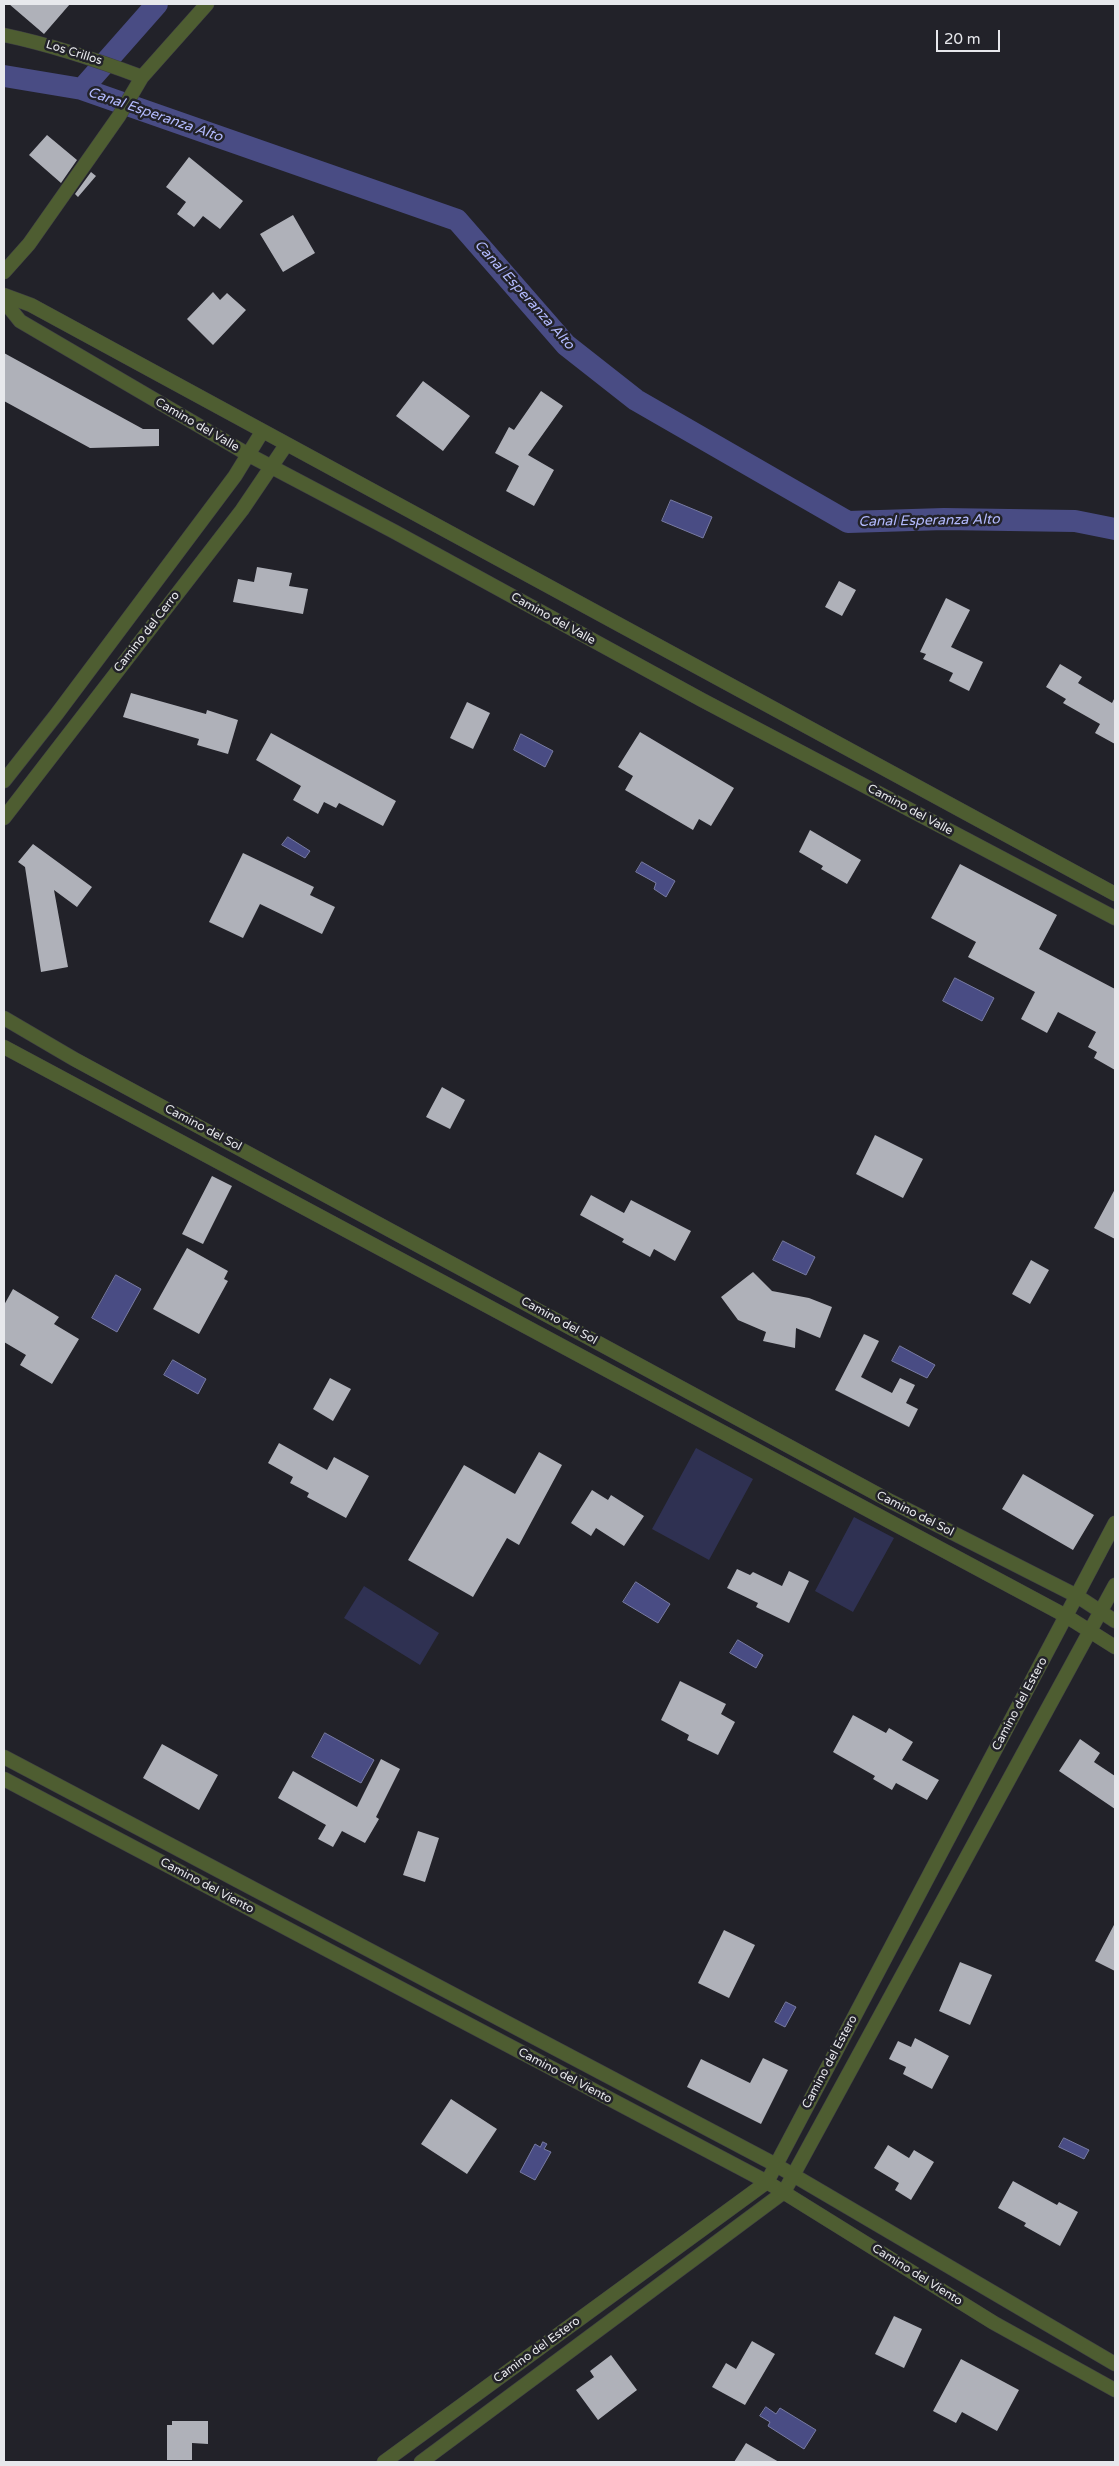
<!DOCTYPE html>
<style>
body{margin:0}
#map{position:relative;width:1119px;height:2466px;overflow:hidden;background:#222229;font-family:"Varela Round",sans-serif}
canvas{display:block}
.frame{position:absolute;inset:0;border:5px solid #e7e8ec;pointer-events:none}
.scale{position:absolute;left:936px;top:30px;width:64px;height:22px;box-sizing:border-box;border:2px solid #e7e8ec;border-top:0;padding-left:6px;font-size:15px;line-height:18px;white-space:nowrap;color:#e7e8ec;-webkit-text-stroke:4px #222229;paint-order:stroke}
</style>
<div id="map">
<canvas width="1119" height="2466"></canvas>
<div class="frame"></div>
<div class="scale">20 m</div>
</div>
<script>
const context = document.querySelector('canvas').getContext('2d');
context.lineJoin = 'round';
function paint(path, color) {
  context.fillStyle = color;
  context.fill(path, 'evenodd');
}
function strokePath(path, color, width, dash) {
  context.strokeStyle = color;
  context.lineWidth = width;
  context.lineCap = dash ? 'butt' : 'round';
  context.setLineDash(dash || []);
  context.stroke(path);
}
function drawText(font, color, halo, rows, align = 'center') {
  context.font = font + ' "Varela Round",sans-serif';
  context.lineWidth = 5;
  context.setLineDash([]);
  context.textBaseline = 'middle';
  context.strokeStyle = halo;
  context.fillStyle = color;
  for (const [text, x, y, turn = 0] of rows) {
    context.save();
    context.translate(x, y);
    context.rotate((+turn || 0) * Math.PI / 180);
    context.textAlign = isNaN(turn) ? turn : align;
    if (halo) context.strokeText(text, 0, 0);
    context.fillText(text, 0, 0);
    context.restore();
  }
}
paint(new Path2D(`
 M696 1448 753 1479 709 1560 652 1529Z
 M854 1517 894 1538 853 1612 815 1591Z
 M364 1586 439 1633 420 1665 344 1618Z`), '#2f3152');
const water = new Path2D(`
 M671 500 712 517 703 538 662 521Z
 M521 734 553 751 545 767 514 750Z
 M288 837 310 851 305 858 282 845Z
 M642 862 675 881 666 897 654 889 656 883 636 872Z
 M955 978 994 998 982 1021 943 1001Z
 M783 1241 815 1257 806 1275 773 1260Z
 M116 1275 141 1289 117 1332 92 1318Z
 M900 1346 935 1365 927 1378 892 1361Z
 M173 1360 206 1379 198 1394 164 1375Z
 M636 1582 670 1604 658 1623 623 1602Z
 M738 1640 763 1655 756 1668 730 1653Z
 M325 1733 374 1760 361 1783 312 1757Z
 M786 2002 796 2007 785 2027 775 2022Z
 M1064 2138 1089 2150 1084 2159 1059 2147Z
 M543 2142 547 2144 544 2149 551 2152 535 2180 520 2172 535 2144 540 2147Z
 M766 2407 776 2414 780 2408 816 2430 804 2449 768 2426 770 2422 760 2416Z`);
paint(water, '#494c84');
strokePath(water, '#787ba3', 1);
strokePath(new Path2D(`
 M4 76 82 89 457 220 566 345 636 400 848 522 944 519 1075 521 1115 529
 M82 89 157 4`), '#494c84', 22);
paint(new Path2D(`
 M9 4H70L44 34Z
 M47 135 77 160 61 183 29 155Z
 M189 157 243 201 220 229 203 216 194 227 177 214 186 202 166 187Z
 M91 172 96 176 78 197 75 194Z
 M293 215 315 253 283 272 260 234Z
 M213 292 220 300 227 293 246 310 213 345 187 319Z
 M4 353 143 429H159V446L90 448 4 401Z
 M423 381 470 416 443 451 396 416Z
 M541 391 563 406 528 455 554 470 534 506 506 491 519 466 495 453 509 427 514 430Z
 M257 567 292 573 289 586 308 589 303 614 233 602 238 579 254 582Z
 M839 581 856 590 842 616 825 607Z
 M946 598 970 610 951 647 983 662 969 691 949 681 953 673 923 659 926 654 920 652Z
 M1060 664 1082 677 1078 683 1112 703 1115 697V744L1095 733 1100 724 1063 703 1066 699 1046 687Z
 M131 693 206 714 207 710 238 720 228 754 197 745 199 739 123 717Z
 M467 702 490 713 473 749 450 738Z
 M640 732 734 788 711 826 699 819 693 830 625 790 633 776 618 767Z
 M271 733 396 801 383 826 339 803 336 808 324 802 318 814 293 800 301 786 256 760Z
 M810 830 861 860 847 884 821 869 823 866 799 852Z
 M33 844 92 887 77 907 54 890 68 967 41 972 25 867 18 862Z
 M243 853 314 887 310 895 335 907 322 934 260 904 243 938 209 922Z
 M960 864 1057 915 1039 949 1115 989V1070L1094 1058 1097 1052 1088 1047 1096 1032 1058 1012 1047 1033 1021 1019 1035 992 968 957 976 942 931 918Z
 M442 1087 465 1100 450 1129 426 1117Z
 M875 1135 923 1159 903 1198 856 1174Z
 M212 1176 232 1186 203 1244 182 1234Z
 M1115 1189V1239L1094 1228Z
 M591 1195 624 1213 631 1200 691 1231 675 1261 654 1249 650 1257 622 1242 624 1239 580 1215Z
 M187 1248 228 1271 224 1279 228 1281 199 1334 153 1309Z
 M1031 1260 1049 1270 1030 1304 1012 1294Z
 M753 1272 772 1291 809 1298 832 1307 820 1338 796 1328 795 1348 763 1341 766 1332 738 1320 721 1297Z
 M13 1289 59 1317 54 1324 79 1339 52 1384 20 1365 26 1355 4 1342V1305Z
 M864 1334 879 1341 861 1377 892 1393 900 1378 915 1385 906 1403 918 1409 909 1427 835 1390Z
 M330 1378 351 1389 333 1421 313 1409Z
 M279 1443 327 1470 334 1457 369 1476 346 1518 307 1497 309 1493 290 1483 293 1477 268 1463Z
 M539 1452 562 1465 519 1545 507 1538 473 1597 408 1560 464 1465 515 1494Z
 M1023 1474 1094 1515 1073 1550 1002 1509Z
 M592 1490 608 1500 611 1495 644 1516 624 1546 596 1528 591 1536 571 1523Z
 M737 1569 750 1575 753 1572 782 1586 789 1571 809 1581 789 1623 756 1607 758 1603 727 1588Z
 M680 1681 726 1704 721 1714 735 1722 718 1755 687 1740 689 1735 661 1720Z
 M853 1715 886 1733 889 1728 913 1742 902 1760 939 1780 927 1800 896 1783 892 1790 873 1779 875 1776 833 1752Z
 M1080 1739 1100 1753 1094 1762 1115 1776V1809L1059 1771Z
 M162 1744 218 1775 199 1810 143 1778Z
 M381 1759 400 1769 376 1817 379 1819 365 1843 342 1831 333 1847 318 1839 326 1825 278 1798 293 1771 357 1807Z
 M418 1831 439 1838 425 1882 403 1875Z
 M1115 1923V1971L1095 1961Z
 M724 1930 755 1945 729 1998 698 1983Z
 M960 1962 992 1975 970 2025 939 2011Z
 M915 2038 949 2056 932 2089 903 2074 906 2067 889 2059 898 2041 911 2047Z
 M763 2058 788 2070 761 2124 687 2087 701 2059 750 2083Z
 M451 2099 497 2129 467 2174 421 2144Z
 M888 2145 909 2158 914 2150 934 2162 911 2200 895 2190 899 2183 874 2168Z
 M1013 2181 1057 2205 1059 2202 1078 2212 1060 2246 1024 2226 1026 2223 998 2208Z
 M894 2316 922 2329 904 2368 875 2354Z
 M752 2341 775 2354 745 2405 712 2387 726 2363 736 2369Z
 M611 2355 637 2390 598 2420 576 2390 594 2377 590 2371Z
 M961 2359 1019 2390 997 2431 962 2412 956 2423 933 2411Z
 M172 2421H208V2444L192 2443V2460H167V2425H172Z
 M746 2443 779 2462H734Z`), '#afb1b9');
const minor = new Path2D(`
 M4 35C52 45 97 60 142 77
 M4 272 29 244 119 116 142 77 207 4
 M4 295 31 305 1115 894
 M4 301 20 321 249 455 395 532 702 700 1115 918
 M4 781 56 715 235 476 262 432
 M4 818 242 510 286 445
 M4 1018 74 1059 890 1501 1077 1596 1115 1621
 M4 1047 1066 1616 1115 1647
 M4 1757 776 2165 1115 2364
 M4 1779 767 2182 994 2323 1115 2390
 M384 2462 767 2182 1115 1523
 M421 2462 784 2192 1115 1585`);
strokePath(minor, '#3e3e44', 15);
strokePath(minor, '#4e5d31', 14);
drawText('12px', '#e7e8ec', '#222229', [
 ["Los Crillos",74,53,17],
 ["Camino del Valle",197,425,30],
 ["Camino del Valle",553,619,29],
 ["Camino del Cerro",147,632,-52],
 ["Camino del Valle",910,810,28],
 ["Camino del Sol",203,1128,28],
 ["Camino del Sol",559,1321,29],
 ["Camino del Sol",915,1514,27],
 ["Camino del Estero",1020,1704,-62],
 ["Camino del Viento",207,1886,28],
 ["Camino del Estero",830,2062,-62],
 ["Camino del Viento",565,2076,28],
 ["Camino del Viento",917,2275,32],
 ["Camino del Estero",537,2350,-36]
]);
drawText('italic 14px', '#b3bafe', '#222229', [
 ["Canal Esperanza Alto",155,115,19],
 ["Canal Esperanza Alto",524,295,48],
 ["Canal Esperanza Alto",929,521,-1]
]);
</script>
